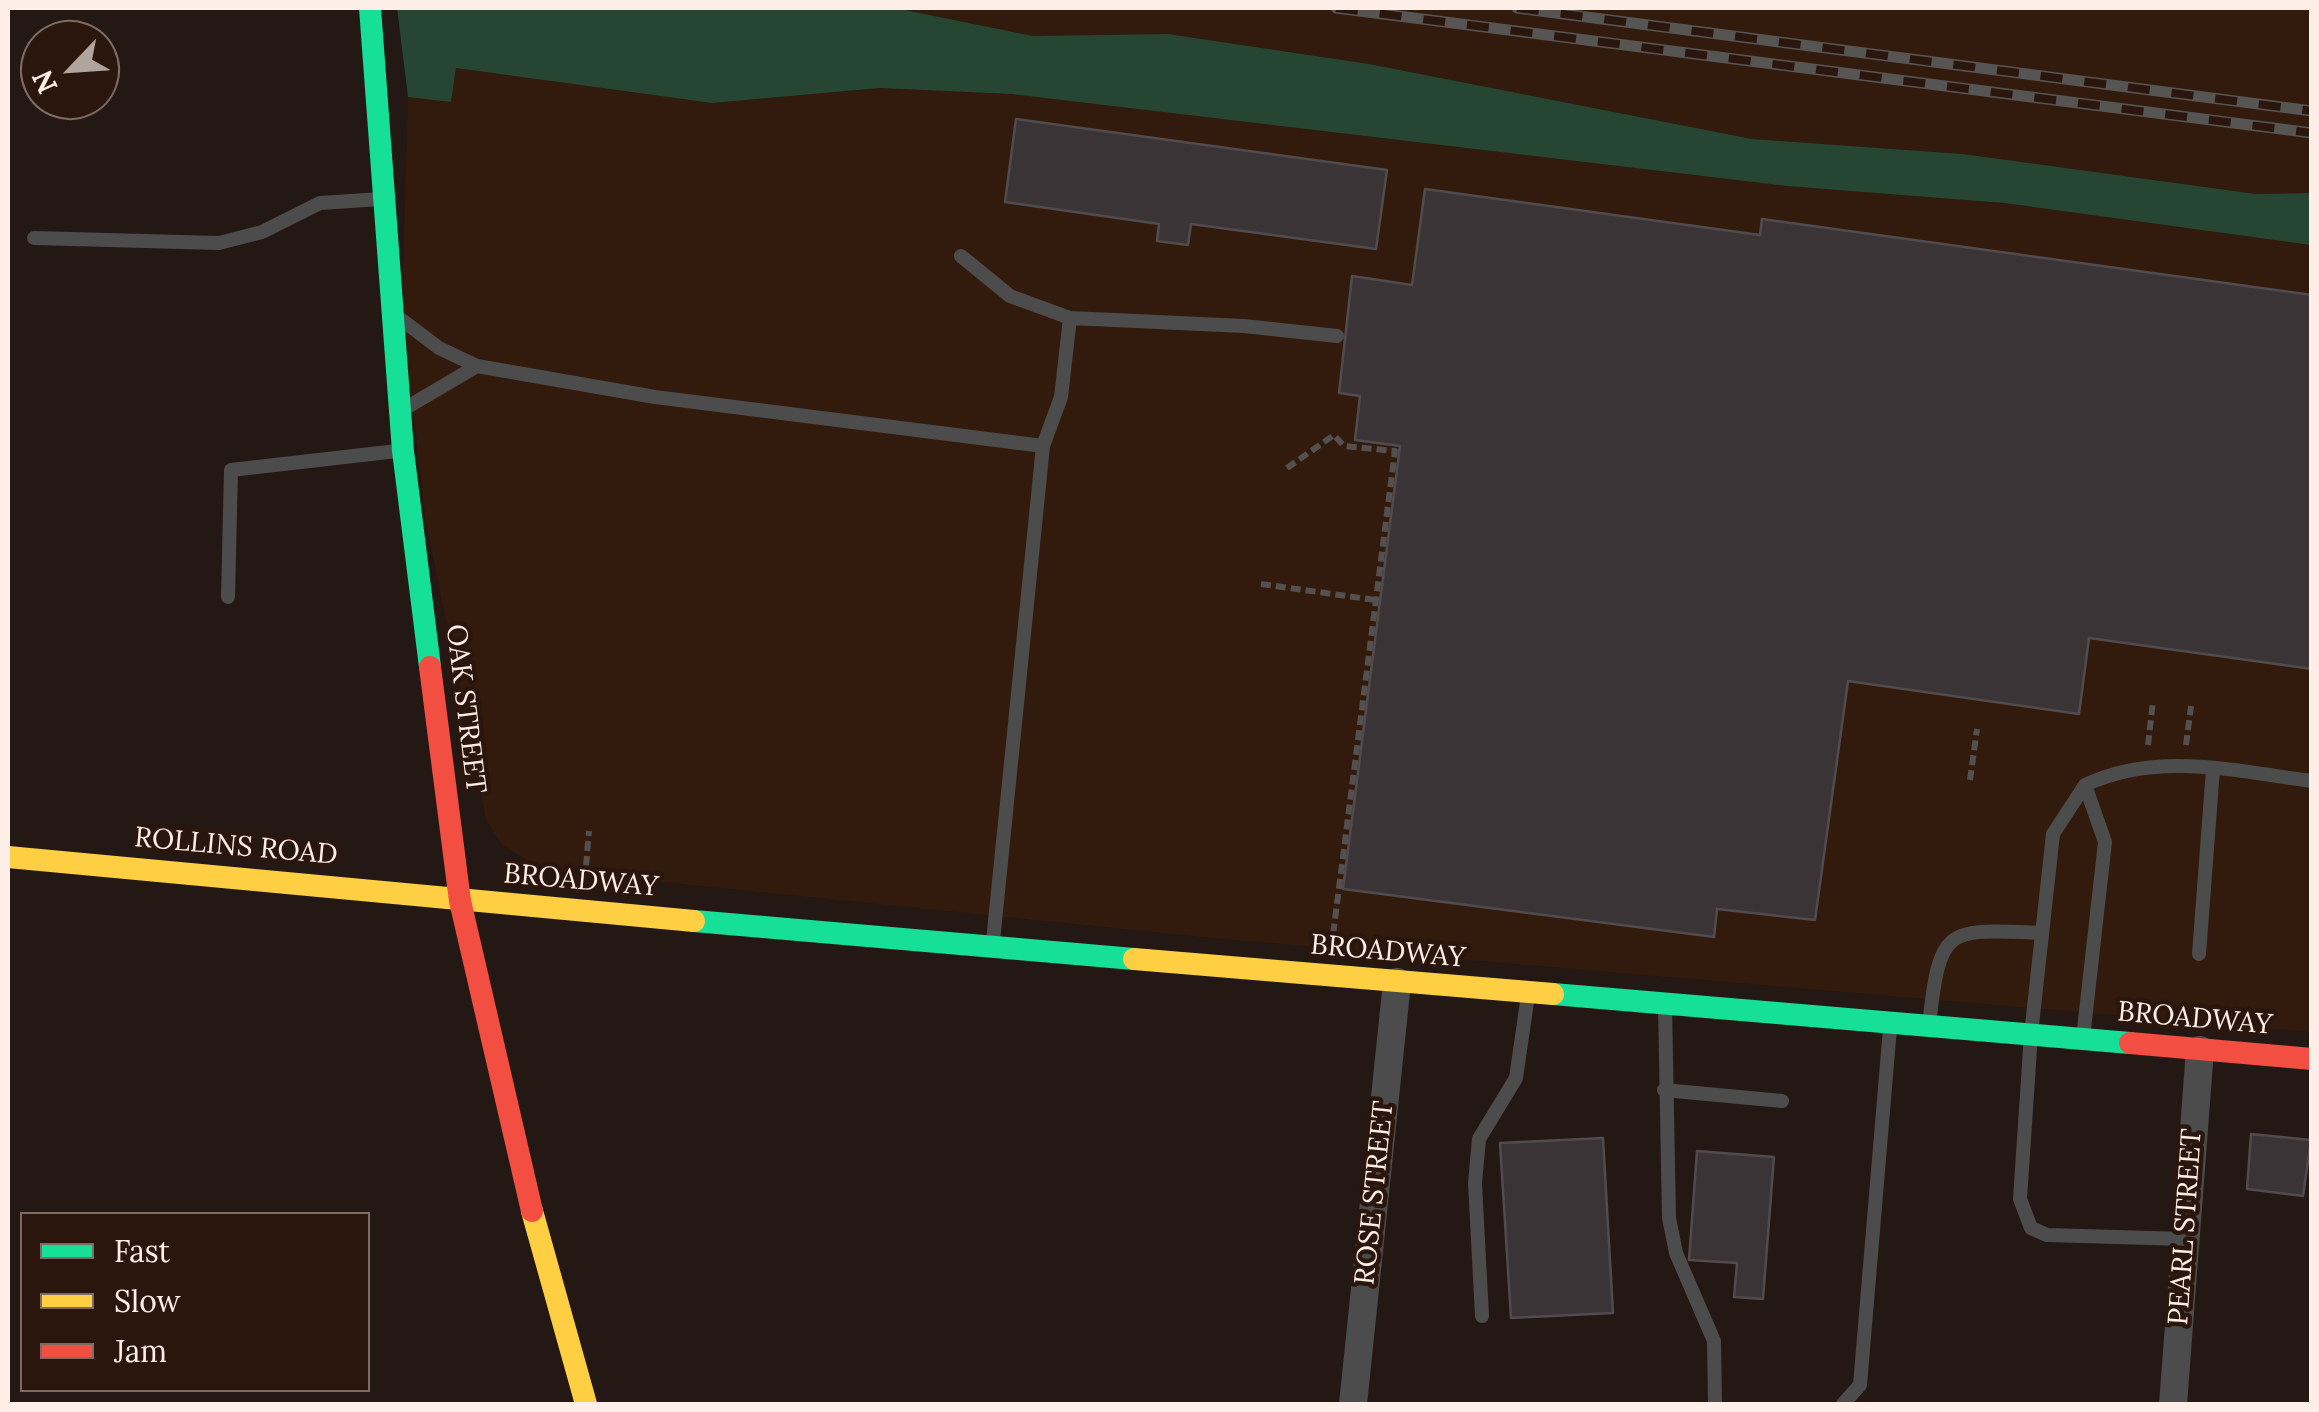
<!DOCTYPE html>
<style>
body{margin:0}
#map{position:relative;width:2319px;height:1412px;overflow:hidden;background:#231813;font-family:Lora,serif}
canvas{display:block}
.frame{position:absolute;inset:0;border:10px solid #fdeee7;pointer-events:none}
.legend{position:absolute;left:20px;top:1212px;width:350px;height:180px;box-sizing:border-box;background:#2a160c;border:2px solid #7e6c64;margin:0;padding:12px 18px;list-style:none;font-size:30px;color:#fdeee7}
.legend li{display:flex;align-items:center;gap:20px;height:50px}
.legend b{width:50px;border:2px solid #7e6c64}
.north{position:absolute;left:20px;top:20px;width:100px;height:100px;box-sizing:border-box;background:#2a160c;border:2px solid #7e6c64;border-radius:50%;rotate:245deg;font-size:28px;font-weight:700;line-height:40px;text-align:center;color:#fdeee7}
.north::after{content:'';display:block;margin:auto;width:35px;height:45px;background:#b1a39d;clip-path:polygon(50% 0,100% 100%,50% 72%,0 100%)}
</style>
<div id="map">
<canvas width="2319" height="1412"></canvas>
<div class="frame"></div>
<ul class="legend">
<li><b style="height:12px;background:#16e098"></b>Fast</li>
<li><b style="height:12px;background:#ffcf43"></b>Slow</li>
<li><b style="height:12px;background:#f24e42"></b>Jam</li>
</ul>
<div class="north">N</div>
</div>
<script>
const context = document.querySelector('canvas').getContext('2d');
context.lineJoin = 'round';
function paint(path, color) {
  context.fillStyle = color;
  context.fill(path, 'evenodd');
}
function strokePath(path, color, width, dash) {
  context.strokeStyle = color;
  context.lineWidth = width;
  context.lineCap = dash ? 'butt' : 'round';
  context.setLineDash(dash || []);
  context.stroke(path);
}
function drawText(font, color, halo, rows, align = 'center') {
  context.font = font + ' Lora,serif';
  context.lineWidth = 9;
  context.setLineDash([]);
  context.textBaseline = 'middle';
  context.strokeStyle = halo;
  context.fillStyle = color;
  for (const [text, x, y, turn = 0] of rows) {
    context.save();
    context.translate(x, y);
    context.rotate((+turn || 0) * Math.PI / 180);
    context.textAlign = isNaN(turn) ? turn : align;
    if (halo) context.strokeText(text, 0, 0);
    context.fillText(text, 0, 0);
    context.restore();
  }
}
paint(new Path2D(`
 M895 8H2311V193L2256 194 1963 154 1752 139 1369 64 1168 34 1033 36Z
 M456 68 712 103 880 88 1011 94 1787 186 2004 203 2311 245V1032L1212 938 544 870 501 844 486 819 425 517 402 310 408 97 451 102Z`), '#321a0d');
paint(new Path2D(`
 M397 8H895L1033 36 1168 34 1369 64 1752 139 1963 154 2256 194 2311 193V245L2004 203 1787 186 1011 94 880 88 712 103 456 68 451 102 408 97Z`), '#264633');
const building = new Path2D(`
 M1016 119 1387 170 1376 249 1191 224 1188 245 1157 241 1159 224 1005 202Z
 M1425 189 1760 235 1762 219 2312 295V669L2089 638 2079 714 1848 681 1815 920 1717 909 1714 937 1343 889 1400 446 1355 440 1360 396 1339 393 1352 276 1412 285Z
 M2251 1134 2311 1140 2303 1196 2247 1189Z
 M1603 1138 1613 1313 1511 1318 1500 1143Z
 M1697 1151 1774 1157 1763 1299 1734 1297 1737 1263 1689 1260Z`);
paint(building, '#3a3437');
strokePath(building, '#514b4d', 2.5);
strokePath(new Path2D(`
 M1287 468 1334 435 1344 446 1395 451 1333 935
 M1261 584 1375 600
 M2148 745 2153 701
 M2186 745 2191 706
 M1970 780 1977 729
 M586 866 589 831`), '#53504f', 6, [10, 5]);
strokePath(new Path2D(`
 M34 238 219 243 262 232 320 203 381 199
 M961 256 1010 296 1070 318 1244 326 1337 336
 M402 320 439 348 477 366 404 409
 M477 366 655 397 1043 446 993 941
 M1043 446 1061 397 1070 318
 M228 597 231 470 397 451
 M2085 785C2157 751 2235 771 2312 781
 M2199 954 2213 769
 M1665 1005 1669 1218 1676 1253 1714 1341 1715 1404
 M1929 1025C1940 925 1946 929 2042 933
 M2083 1038 2105 842 2085 785 2053 834 2031 1034 2020 1199 2031 1228 2047 1235 2185 1239
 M1664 1090 1782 1101
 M1482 1316 1475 1183 1479 1139 1516 1078 1528 995
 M1843 1404 1860 1385 1890 1028`), '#4c4c4d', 14);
strokePath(new Path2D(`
 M1353 1404 1397 982
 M2173 1404 2200 1050`), '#4c4c4d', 28);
strokePath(new Path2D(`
 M370 8 403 451 430 667
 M694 921 1134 959
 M1553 994 2130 1043`), '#16e098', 22);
strokePath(new Path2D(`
 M8 857 694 921
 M1134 959 1553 994
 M532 1211 586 1404`), '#ffcf43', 22);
strokePath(new Path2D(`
 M430 667 460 901 532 1211
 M2130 1043 2312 1059`), '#f24e42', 22);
const rail = new Path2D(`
 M1336 8 2312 133
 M1517 8 2312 111`);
strokePath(rail, '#575454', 11);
strokePath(rail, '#2a160c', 8, [22]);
drawText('28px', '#fdeee7', '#2a160c', [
 ["OAK STREET",465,709,83],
 ["ROLLINS ROAD",236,847,5],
 ["BROADWAY",581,881,5],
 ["BROADWAY",1388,952,5],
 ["BROADWAY",2195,1019,5],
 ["ROSE STREET",1375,1193,-84],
 ["PEARL STREET",2186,1227,-86]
]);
</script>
